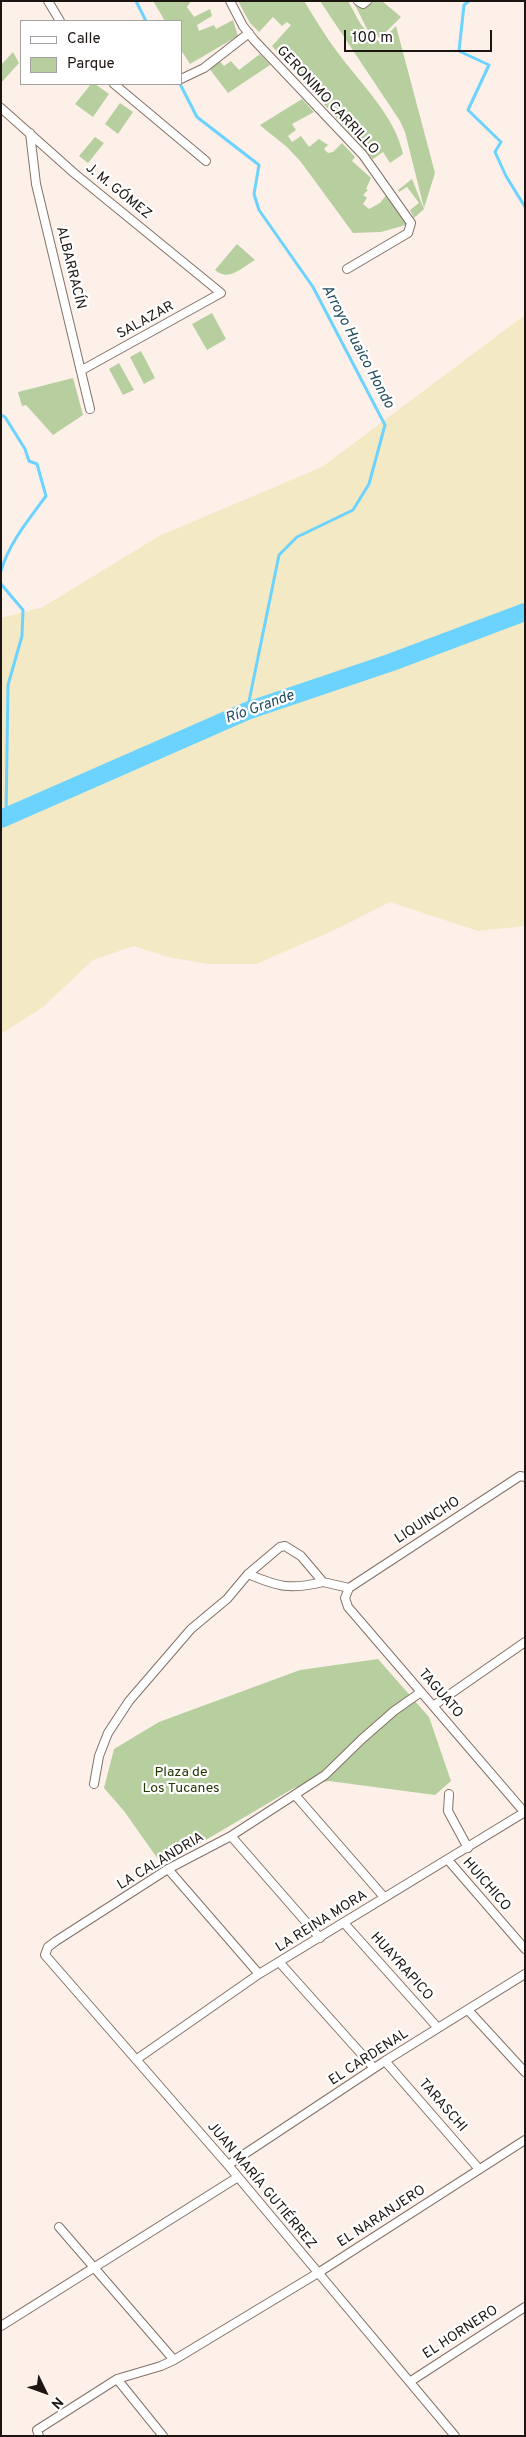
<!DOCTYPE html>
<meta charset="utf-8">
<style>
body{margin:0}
#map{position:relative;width:526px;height:2437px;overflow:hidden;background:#fcf0e9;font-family:Overpass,sans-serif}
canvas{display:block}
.frame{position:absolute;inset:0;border:2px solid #1c1511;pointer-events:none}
.legend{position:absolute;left:20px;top:20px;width:162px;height:65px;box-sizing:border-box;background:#fff;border:1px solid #a4a1a0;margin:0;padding:6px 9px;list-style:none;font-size:15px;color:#1c1511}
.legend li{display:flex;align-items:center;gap:10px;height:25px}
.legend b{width:25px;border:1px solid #a4a1a0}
.north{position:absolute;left:20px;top:2367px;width:50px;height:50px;-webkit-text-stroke:4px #fff;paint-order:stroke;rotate:132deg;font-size:14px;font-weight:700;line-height:20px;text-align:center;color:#1c1511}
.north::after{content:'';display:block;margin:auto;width:18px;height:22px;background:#1c1511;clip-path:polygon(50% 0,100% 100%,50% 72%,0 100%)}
.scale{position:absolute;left:344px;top:30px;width:148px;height:22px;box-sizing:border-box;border:2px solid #1c1511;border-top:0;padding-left:6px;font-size:15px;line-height:18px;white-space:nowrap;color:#1c1511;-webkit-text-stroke:4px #fff;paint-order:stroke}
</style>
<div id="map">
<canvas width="526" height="2437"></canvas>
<div class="frame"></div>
<ul class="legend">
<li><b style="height:6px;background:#fff"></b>Calle</li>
<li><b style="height:14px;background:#b7cf9f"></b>Parque</li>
</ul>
<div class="north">N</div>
<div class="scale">100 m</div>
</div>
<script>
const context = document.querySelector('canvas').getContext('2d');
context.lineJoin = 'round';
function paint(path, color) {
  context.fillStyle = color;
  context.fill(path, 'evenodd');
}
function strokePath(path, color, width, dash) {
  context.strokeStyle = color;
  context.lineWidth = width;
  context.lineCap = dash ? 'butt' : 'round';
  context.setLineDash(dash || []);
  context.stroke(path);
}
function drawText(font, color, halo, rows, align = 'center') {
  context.font = font + ' Overpass,sans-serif';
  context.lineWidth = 4.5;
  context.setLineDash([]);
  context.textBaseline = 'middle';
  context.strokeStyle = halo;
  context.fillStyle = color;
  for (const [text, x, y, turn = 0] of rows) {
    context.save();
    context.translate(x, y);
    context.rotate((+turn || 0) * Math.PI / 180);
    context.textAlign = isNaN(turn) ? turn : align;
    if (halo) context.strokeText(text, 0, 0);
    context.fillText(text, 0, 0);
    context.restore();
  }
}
paint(new Path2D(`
 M153 1H191L187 7 194 17 210 9 212 16 197 25 199 31 214 25 216 29 233 20 238 36 190 64 181 50V21H165Z
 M238 1H304C315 19 326 37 338 53 361 84 395 116 403 154L390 163 383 152 373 159 272 46 291 25 287 22 282 26 273 17 259 32 250 23Z
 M320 1H348C359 20 361 30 380 42L396 26 435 173 424 208 405 132 400 121Z
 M373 1H382L401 17 380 38 367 29 354 3 359 6Z
 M13 52 19 63 1 83V65Z
 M260 54 270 65 228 93 205 63 215 56 224 66 231 61 239 70Z
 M91 84H95L109 94 93 117 75 104Z
 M302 99 314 112 292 124 296 130 288 136 292 142 301 136 309 147 319 139 328 145 324 149 328 153 333 152 342 143 355 157 352 161 371 178 366 189 368 190 363 195 367 198 363 204 369 209 380 203 387 194 409 224 381 232 353 233 301 162 287 147 262 127 260 125Z
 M120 103 133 112 118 134 105 124Z
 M95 137 104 143 88 163 79 156Z
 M412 179 424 209 414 218 410 210 419 203 407 187 399 192 398 190Z
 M237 244 255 260C241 268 229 282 215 270Z
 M212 313 226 339 207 350 192 324Z
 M141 351 155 378 144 384 130 357Z
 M119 363 134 390 123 395 109 369Z
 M73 378 83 415 53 435 26 405 22 406 18 392Z
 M378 1659 429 1717 451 1781 435 1795 329 1781 294 1788 204 1841 160 1862 124 1811 104 1788 114 1749 159 1722 300 1670Z`), '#b7cf9f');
paint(new Path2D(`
 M525 315V926L478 931 390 902 341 927 256 964H208L168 957 134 946 93 960 43 1007 1 1034V618L43 607 159 536 322 467Z`), '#f3e9c4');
strokePath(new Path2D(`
 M136 1 146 21
 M469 1 464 5 459 51 489 65 468 110 501 142 495 152 506 176 525 207
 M180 84 197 117 259 165 254 194 259 210 313 287 385 425 369 484 353 510 297 537 279 555 247 711
 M1 415 5 417 25 449 29 461 37 464 46 496C29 519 9 543 1 571
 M1 584 23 610 22 636 8 685 6 816`), '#6cd3fe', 3);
strokePath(new Path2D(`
 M1 819 247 711 392 662 525 612`), '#6cd3fe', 18);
const minor = new Path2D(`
 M48 1 60 21
 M230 1 243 26 254 40 363 155 411 223 408 233 347 269
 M358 1 363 4 367 1
 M181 79 204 68 249 33
 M114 84 206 161
 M1 108 74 173 221 293 82 370
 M30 133 36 184 90 409
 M248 1574C279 1587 290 1590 323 1582
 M349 1588 345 1598 348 1607 525 1813
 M349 1588 520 1476 525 1477
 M421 1692 394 1711 362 1739 325 1775 231 1836 168 1869 56 1941 48 1947 45 1955 228 2165 455 2436
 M433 1706 525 1642
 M94 1784 99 1756 108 1733 129 1701 191 1629 227 1599 248 1574 280 1547 285 1546 301 1556 323 1582 349 1588
 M449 1794 448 1811 468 1848
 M295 1795 384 1897
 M231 1836 320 1938
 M448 1860 525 1949
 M168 1869 259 1974
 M344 1923 438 2028
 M280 1963 374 2068
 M468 2010 525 2072
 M137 2059 259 1974 525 1812
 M385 2061 479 2169
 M228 2165 385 2061 525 1974
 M59 2227 174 2360
 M1 2326 238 2177
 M117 2379 163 2436
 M411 2381 525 2307
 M39 2436 37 2430 117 2379 161 2366 174 2360 318 2273 525 2140`);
strokePath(minor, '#837166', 10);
strokePath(minor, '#fff', 8);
drawText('14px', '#1c1511', '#fff', [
 ["GERONIMO CARRILLO",327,101,47],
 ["J. M. GÓMEZ",118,192,39],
 ["ALBARRACÍN",70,268,76],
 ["SALAZAR",146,321,-29],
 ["LIQUINCHO",428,1521,-33],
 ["TAGUATO",440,1694,49],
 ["LA CALANDRIA",161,1862,-31],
 ["HUICHICO",486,1885,49],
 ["LA REINA MORA",322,1922,-32],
 ["HUAYRAPICO",401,1967,48],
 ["EL CARDENAL",369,2058,-33],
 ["TARASCHI",442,2106,49],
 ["JUAN MARÍA GUTIÉRREZ",261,2186,50],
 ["EL NARANJERO",382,2217,-33],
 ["EL HORNERO",461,2333,-33]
]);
drawText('14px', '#223800', '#fff', [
 ["Plaza de",181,1773],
 ["Los Tucanes",181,1789]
]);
drawText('italic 15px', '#204c5e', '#fff', [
 ["Arroyo Huaico Hondo",357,347,62],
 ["Río Grande",260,708,-20]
]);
</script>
